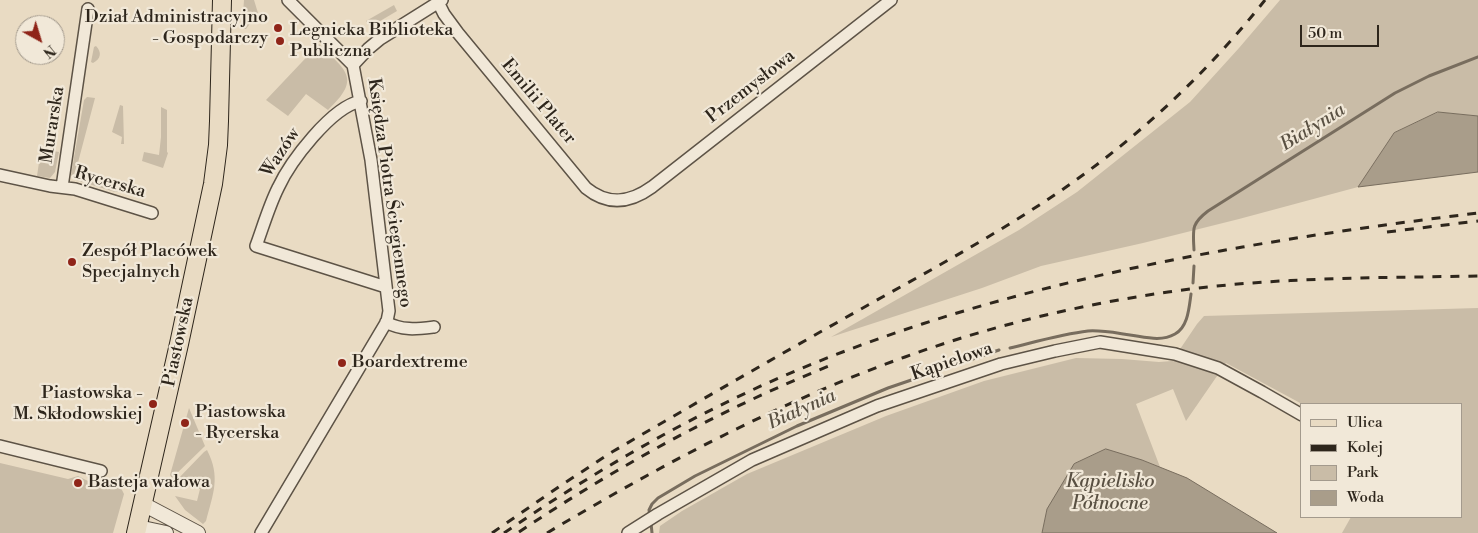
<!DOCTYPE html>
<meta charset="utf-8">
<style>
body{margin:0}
#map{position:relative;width:1478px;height:533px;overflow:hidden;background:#e9dbc3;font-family:"Libre Bodoni",serif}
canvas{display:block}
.legend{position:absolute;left:1300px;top:403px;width:162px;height:115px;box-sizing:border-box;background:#f1e8d8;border:1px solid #a39a8d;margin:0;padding:6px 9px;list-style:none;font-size:15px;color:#2e261c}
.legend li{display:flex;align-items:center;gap:10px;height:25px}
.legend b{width:25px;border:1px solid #a39a8d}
.north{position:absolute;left:15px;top:15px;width:50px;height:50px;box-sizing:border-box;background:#f1e8d8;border:1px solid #a39a8d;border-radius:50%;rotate:141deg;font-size:14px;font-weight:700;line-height:20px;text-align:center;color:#2e261c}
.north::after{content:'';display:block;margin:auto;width:18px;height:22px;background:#8f2418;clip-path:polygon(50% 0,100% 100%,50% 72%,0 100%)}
.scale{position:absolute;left:1300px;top:25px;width:79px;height:22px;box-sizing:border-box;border:2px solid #2e261c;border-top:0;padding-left:6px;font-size:15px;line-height:18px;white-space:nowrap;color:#2e261c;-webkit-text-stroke:4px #f1e8d8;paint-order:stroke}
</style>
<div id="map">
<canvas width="1478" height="533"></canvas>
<ul class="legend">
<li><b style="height:6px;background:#e9dbc3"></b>Ulica</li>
<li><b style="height:6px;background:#2e261c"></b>Kolej</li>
<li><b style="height:14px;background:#c9bca7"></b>Park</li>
<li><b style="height:14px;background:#a99d8a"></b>Woda</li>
</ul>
<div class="north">N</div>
<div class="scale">50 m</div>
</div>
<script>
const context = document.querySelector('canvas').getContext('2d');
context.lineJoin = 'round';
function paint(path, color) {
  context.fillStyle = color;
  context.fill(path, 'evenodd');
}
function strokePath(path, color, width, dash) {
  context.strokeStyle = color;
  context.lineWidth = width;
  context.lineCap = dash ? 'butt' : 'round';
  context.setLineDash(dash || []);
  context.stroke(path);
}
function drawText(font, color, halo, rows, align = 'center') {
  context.font = font + ' "Libre Bodoni",serif';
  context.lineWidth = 4.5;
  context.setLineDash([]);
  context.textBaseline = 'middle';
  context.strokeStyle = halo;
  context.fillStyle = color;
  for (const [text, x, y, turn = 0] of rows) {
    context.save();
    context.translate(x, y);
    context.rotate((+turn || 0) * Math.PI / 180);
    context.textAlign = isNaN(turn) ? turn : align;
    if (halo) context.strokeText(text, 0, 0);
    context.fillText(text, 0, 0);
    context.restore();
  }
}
paint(new Path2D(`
 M244 0H254L258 13 246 29H242Z
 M1280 0H1478V116L1438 112 1394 133 1358 187 1239 219 1143 243 1041 266 982 288 831 337 1019 230 1077 192 1190 102 1239 48Z
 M394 5 397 11 370 27 366 21Z
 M319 44C346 71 362 78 328 110L306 94 288 116 266 100Z
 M96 46C102 52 101 59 93 63L91 62 94 47Z
 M87 97 95 98 76 170 83 172 82 178 123 190 121 192H115L76 180 71 175 84 100Z
 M120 105 123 106 124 144H121L122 137 112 132Z
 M161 107 167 110V152L168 153 163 168 142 161 144 152 159 155 161 137Z
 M41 149 59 152 55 172 50 178 37 176Z
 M1478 308V533H1342L1351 517H1462V404H1302L1226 363 1186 421 1173 389 1136 404 1160 467 1142 460 1047 509 1042 533H659L660 526 682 511 747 474 886 416 984 381 1076 358 1122 359 1159 362 1172 361 1197 324 1204 316Z
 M189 408 205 446 172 478 170 475Z
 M207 450C221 477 213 494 206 521L203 524 185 510 175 496 197 501 200 489 176 484 175 482 204 452Z
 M0 463 68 479 78 476 88 481 121 488 124 494 113 533H0Z`), '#c9bca7');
const water = new Path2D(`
 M1438 112 1478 116V172L1358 187 1394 133Z
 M1106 449 1142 460 1187 478 1277 533H1042L1047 509 1074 464Z`);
paint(water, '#a99d8a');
strokePath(water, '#786d5e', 1);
strokePath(new Path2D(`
 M1194 250C1193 229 1191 224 1208 211L1395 93 1429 76 1478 57
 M1193 283 1194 266
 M1010 348C1035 342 1062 334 1088 331 1102 330 1116 333 1130 335 1145 337 1161 342 1175 334 1188 327 1189 308 1191 294
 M650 517 649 510 652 504 658 498 695 476 797 426 888 388 999 350
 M651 523 652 533`), '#786d5e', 3);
const minor = new Path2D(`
 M437 0 444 14 458 33 586 188C608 206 630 203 652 187L891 0
 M353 65 368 49 380 39 442 0
 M361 101C331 107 290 162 278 188 269 206 263 227 256 246L386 287
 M0 175 50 186 75 189 152 213
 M62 187 88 9
 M386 322C402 331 417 329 434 327
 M0 446 101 471
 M261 533 387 321 389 311 371 160 353 65 288 0
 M628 533 658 514 752 460 877 406 1001 364 1055 351 1100 342 1175 354 1218 368 1262 392 1302 415`);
const tertiary = new Path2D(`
 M143 504 198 533
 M138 527 166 533`);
const primary = new Path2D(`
 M136 533 179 344 213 184 218 145 219 121 222 0`);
strokePath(minor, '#5d5346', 14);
strokePath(tertiary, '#5d5346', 16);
strokePath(primary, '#2e261c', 20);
strokePath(minor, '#f1e8d8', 11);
strokePath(tertiary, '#f1e8d8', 14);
strokePath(primary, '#e9dbc3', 18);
strokePath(new Path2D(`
 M1387 232 1478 221
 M519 532C618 466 723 408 834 364
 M492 533 560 486 612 452C689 407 767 362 845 318 914 279 984 242 1050 198 1131 144 1204 77 1265 0
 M504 533C592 473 683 420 781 377 1001 282 1241 242 1478 213
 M547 533C661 465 779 402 905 357 990 326 1078 305 1168 292 1271 277 1374 278 1478 276`), '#2e261c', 3, [9, 9]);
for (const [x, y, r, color] of [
 [278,28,5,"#8f2418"],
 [280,41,5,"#8f2418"],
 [72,262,5,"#8f2418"],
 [342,363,5,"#8f2418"],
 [153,404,5,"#8f2418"],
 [185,423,5,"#8f2418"],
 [78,483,5,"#8f2418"]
]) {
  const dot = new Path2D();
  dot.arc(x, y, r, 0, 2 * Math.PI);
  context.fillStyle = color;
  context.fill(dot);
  strokePath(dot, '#f1e8d8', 2);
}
drawText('18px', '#2e261c', '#f1e8d8', [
 ["Dział Administracyjno",268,18,"right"],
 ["- Gospodarczy",268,39,"right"],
 ["Legnicka Biblioteka",290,31],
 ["Publiczna",290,52],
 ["Zespół Placówek",82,252],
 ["Specjalnych",82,273],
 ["Boardextreme",352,363],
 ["Piastowska -",143,394,"right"],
 ["M. Skłodowskiej",143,415,"right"],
 ["Piastowska",195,413],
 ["- Rycerska",195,434],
 ["Basteja wałowa",88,483]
], 'left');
drawText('18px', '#2e261c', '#f1e8d8', [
 ["Przemysłowa",751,87,-38],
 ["Emilii Plater",538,102,50],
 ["Murarska",53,125,-81],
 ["Wazów",281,153,-56],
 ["Rycerska",110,183,16],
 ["Księdza Piotra Ściegiennego",389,193,82],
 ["Piastowska",179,342,-78],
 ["Kąpielowa",952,362,-19]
]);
drawText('italic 19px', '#595042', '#f1e8d8', [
 ["Białynia",1313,128,-32],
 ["Białynia",802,410,-24],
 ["Kąpielisko",1110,482],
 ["Północne",1110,504]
]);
</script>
